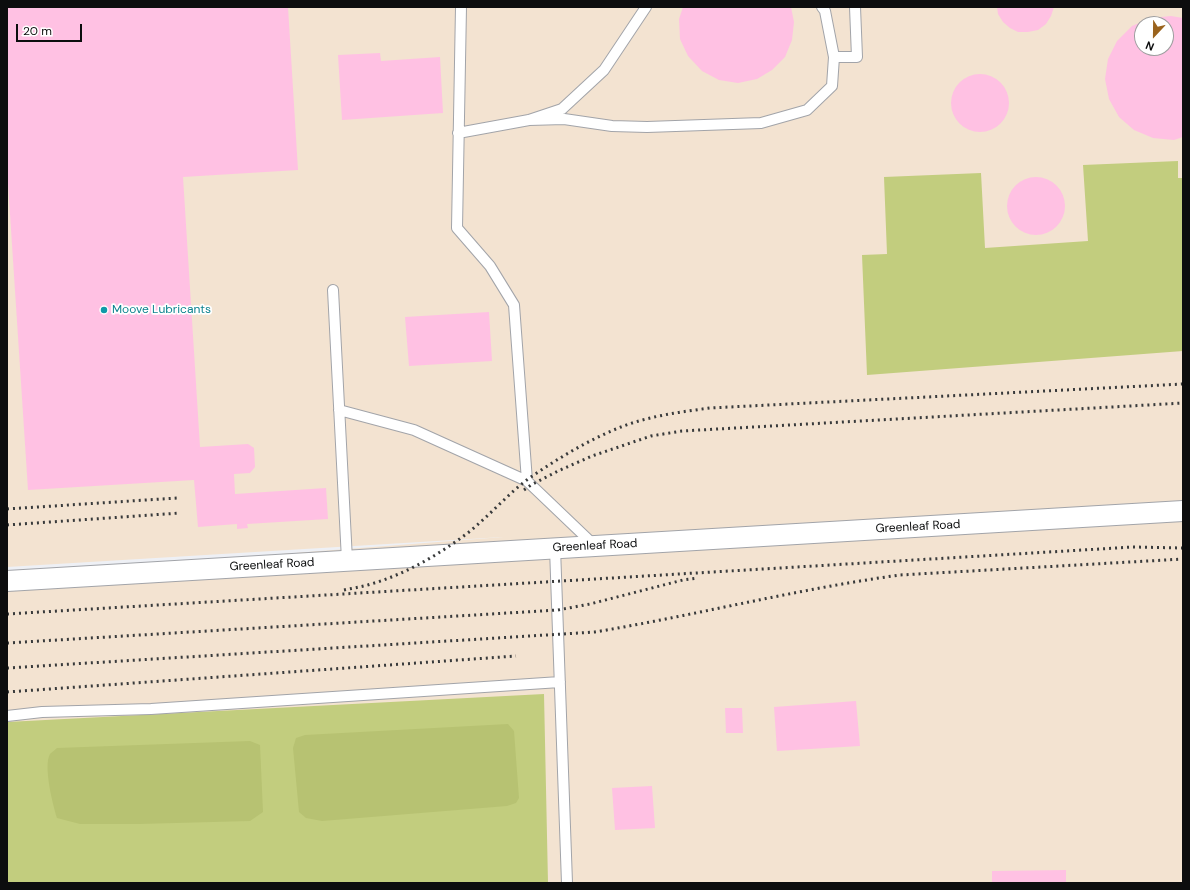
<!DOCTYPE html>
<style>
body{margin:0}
#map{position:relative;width:1190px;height:890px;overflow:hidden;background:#eef0f5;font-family:"DM Sans",sans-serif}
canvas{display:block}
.frame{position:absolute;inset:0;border:8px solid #0c0d0e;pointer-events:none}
.north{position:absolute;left:1134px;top:16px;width:40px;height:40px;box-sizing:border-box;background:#fff;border:1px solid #9e9e9f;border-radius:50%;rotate:202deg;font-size:11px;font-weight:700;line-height:16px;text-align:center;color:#0c0d0e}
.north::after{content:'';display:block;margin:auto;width:14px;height:18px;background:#9a631d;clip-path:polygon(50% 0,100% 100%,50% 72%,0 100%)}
.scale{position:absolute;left:16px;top:24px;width:66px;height:18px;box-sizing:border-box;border:2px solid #0c0d0e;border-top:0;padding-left:5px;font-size:12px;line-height:14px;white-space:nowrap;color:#0c0d0e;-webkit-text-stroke:3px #fff;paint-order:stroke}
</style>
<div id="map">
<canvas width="1190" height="890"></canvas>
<div class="frame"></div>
<div class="north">N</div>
<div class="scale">20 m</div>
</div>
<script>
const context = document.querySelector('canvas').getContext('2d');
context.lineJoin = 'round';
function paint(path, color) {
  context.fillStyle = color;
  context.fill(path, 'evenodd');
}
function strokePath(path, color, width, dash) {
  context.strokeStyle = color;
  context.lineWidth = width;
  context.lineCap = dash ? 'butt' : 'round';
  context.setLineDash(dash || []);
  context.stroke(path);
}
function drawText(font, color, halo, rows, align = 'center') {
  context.font = font + ' "DM Sans",sans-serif';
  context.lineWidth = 3.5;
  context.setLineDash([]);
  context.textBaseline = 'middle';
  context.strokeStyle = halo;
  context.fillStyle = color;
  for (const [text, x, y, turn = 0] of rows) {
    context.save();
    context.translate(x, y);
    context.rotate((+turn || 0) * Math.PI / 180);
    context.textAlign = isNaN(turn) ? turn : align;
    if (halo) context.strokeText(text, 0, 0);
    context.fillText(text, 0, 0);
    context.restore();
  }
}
paint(new Path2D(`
 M7 7H1183V883H7V575L503 537 7 567ZM1142 24H1166V48H1142Z`), '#f3e3d1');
paint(new Path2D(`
 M1178 161V178H1183V351L867 375 862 255 887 254 884 177 981 173 985 248 1088 241 1083 165Z
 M544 694 548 883H7V722Z`), '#c2cd7e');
paint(new Path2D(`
 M508 724 514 731 519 798 516 803 507 806 322 821 306 818 299 812 293 748 296 738 305 735Z
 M250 741 260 745 263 812 250 821 139 824H80L57 818C53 805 43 766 50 754 52 752 55 750 57 748Z`), '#b7c272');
paint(new Path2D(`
 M7 7H288L298 170 183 177 200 447 248 444 254 448 255 467 250 473 234 474 235 494 326 488 328 519 247 524 248 528 237 529V524L198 527 194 480 28 490 7 168Z
 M683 7H791L794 22 792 40 785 57 772 70 757 79 738 83 719 80 702 71 688 56 680 39 679 19Z
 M997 7H1054L1051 16 1046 24 1038 30 1028 32H1018L1010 28 1003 22 998 14Z
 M1171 16 1183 18V137L1174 140 1153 138 1134 130 1119 117 1109 99 1105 79 1108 59 1117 41 1132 26 1151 18ZM1142 24H1166V48H1142Z
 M380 53 381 61 440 57 443 113 342 120 338 55Z
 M951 103a29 29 0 1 1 58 0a29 29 0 1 1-58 0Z
 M1007 206a29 29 0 1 1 58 0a29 29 0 1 1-58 0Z
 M489 312 492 361 409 366 405 317Z
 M856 701 860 746 777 751 774 707Z
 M725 708H742L743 733H726Z
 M652 786 655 828 615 830 612 788Z
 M1066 870V883H992V871Z`), '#ffc1e3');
const lane = new Path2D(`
 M461 7 457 228 490 266 514 305 527 481
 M834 57H857L855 7
 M529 120 564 119 612 126 647 127 761 123 807 110 832 86 834 57 825 11 822 7
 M458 133 529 120 562 109 604 70 646 7
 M333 290 347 560
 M339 410 414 430 527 481 594 545
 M555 548 567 883
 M7 716 42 712 151 709 560 682`);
const street = new Path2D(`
 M7 581 1183 511`);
strokePath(lane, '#a2a4a9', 12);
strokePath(street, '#a2a4a9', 22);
strokePath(lane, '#fff', 10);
strokePath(street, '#fff', 20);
strokePath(new Path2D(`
 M524 490 531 485 558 471 592 456 651 436 682 431 1183 403
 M7 509 177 498
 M7 525 180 513
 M344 590C353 588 362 587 371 584 406 574 440 554 469 532 490 515 507 495 528 479 557 459 588 440 621 427 649 416 680 412 710 408L1183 384
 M7 614 1133 547 1183 548
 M7 643 558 610 590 604 683 580 698 578
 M7 668 595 632C697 615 797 589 900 575L1183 559
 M7 692 516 656`), '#383a3b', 3, [2, 4]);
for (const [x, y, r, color] of [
 [104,310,4,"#0f9aa8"]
]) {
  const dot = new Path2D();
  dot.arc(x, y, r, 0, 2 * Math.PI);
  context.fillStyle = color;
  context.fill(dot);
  strokePath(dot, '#fff', 1.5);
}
drawText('12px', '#0d838f', '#fff', [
 ["Moove Lubricants",112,310]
], 'left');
drawText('12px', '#0c0d0e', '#fff', [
 ["Greenleaf Road",918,527,-3],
 ["Greenleaf Road",595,546,-3],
 ["Greenleaf Road",272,565,-3]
]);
</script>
